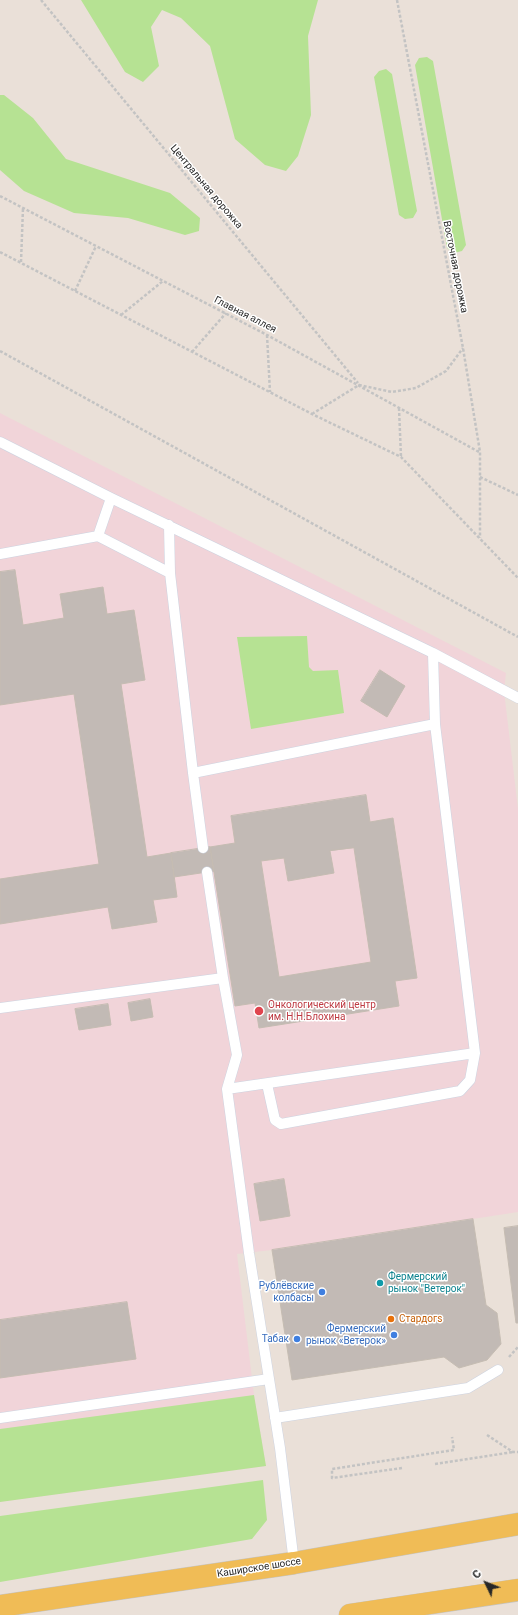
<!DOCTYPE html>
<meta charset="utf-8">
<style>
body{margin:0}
#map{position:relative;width:518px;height:1615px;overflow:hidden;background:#eae0d8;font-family:Roboto,sans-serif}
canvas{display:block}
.north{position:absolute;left:466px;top:1563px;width:40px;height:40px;-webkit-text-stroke:3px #fff;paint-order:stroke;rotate:313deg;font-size:11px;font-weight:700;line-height:16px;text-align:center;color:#272727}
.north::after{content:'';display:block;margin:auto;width:14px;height:18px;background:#272727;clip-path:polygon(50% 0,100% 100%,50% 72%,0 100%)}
</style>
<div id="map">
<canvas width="518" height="1615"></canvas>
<div class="north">С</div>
</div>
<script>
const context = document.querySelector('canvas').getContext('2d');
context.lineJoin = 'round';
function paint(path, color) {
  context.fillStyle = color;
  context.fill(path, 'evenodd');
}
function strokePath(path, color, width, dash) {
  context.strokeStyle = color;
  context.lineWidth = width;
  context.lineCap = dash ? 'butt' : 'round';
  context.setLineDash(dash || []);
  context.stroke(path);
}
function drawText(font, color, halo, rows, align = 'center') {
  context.font = font + ' Roboto,sans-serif';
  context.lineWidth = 3;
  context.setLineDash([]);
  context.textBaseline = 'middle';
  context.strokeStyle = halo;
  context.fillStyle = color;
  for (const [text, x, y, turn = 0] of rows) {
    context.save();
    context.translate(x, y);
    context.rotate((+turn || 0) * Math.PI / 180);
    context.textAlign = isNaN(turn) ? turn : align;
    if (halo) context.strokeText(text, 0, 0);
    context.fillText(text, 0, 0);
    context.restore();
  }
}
paint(new Path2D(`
 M0 413 506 673 504 691 518 809V1212L272 1250 237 1254 254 1395 266 1466 0 1502Z`), '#f1d4d9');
paint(new Path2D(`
 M81 0H318L308 36 311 115 298 156 286 171 265 165 235 139 210 46 181 18 162 10 151 27 159 66 143 82 125 72Z
 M427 57 433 61 466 245 462 251 454 253 447 248 415 65 419 58Z
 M386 69 392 74 417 211 413 218 405 219 399 215 374 77 379 71Z
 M0 95H4L33 118 66 159 170 193 200 218 199 231 185 235 128 218 74 213 24 191 0 170Z
 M307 636 309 667 313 671 338 670 344 713 251 729 237 637Z
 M254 1395 266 1466 0 1502V1429Z
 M263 1480 267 1520 252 1539 0 1582V1516Z`), '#b6e293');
const building = new Path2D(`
 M15 570 23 625 64 618 60 594 103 587 107 614 134 610 145 680 121 684 147 857 171 853 177 897 153 900 157 922 112 929 108 907 0 924V879L99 864 74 694 0 705V572Z
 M380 670 405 686 387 717 361 701Z
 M366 795 370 822 393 818 417 978 395 981 399 1006 259 1028 255 1003 235 1006 210 847 235 843 231 816ZM354 848 371 962 279 977 261 861 284 858 288 881 334 873 330 851Z
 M210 847 214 871 174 877 171 853Z
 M150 999 153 1017 131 1021 128 1003Z
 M108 1004 111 1025 79 1030 75 1009Z
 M284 1179 290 1216 260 1221 254 1184Z
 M473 1219 486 1305 497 1313 501 1344 487 1360 459 1368 444 1357 292 1380 272 1250Z
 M518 1226V1323H516L504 1228Z
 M127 1302 136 1359 0 1378V1320Z`);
paint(building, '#c2bab5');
strokePath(building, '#c5bcb2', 1);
const service = new Path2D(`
 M0 442 111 498 433 653 518 698
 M169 525 170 573
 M98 536 111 498
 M0 554 98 536 170 573 193 773 203 848
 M433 653 435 724
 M193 773 435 724 475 1053 227 1089
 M207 872 223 978
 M0 1008 223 978 237 1055 227 1089 249 1253 280 1448 294 1563
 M267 1084 275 1120 281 1124 460 1091 470 1080 475 1053
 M0 1418 269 1379
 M275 1418 468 1388 498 1370`);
const primary = new Path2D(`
 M0 1606 294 1563 518 1524
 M350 1615 518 1590`);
strokePath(service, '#cdd3e0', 11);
strokePath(primary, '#c3c3c3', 23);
strokePath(new Path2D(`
 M41 0 358 383
 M397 0 463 348 480 452V538
 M0 196 267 335 479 452
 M0 252 312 414 401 457 518 578
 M21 262 23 208
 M75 291 96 246
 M121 315 163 281
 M267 335 270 392
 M0 351 518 637
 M192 352 226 313
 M399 408 401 457
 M312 414 359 385 392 392 416 388 446 371 463 348
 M480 477 518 495
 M509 1357 518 1347
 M487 1435 513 1452H518
 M435 1464 513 1452
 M402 1468 332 1478V1469L454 1450 452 1437`), '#c3c3c3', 2.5, [3, 2]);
strokePath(service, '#fff', 10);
strokePath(primary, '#f0bc56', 22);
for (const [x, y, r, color] of [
 [259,1011,5,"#e0444e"],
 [380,1283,4,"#0f9aa8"],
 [322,1292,4,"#3f7fe0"],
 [391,1319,4,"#e8710a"],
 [394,1335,4,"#3f7fe0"],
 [297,1339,4,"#3f7fe0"]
]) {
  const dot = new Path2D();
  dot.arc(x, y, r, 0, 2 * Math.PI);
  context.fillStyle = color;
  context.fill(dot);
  strokePath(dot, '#fff', 1.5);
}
drawText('10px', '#272727', '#fff', [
 ["Центральная дорожка",206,187,50],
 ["Восточная дорожка",455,267,79],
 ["Главная аллея",245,315,27],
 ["Каширское шоссе",259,1568,-9]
]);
drawText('10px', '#be3a42', '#fff', [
 ["Онкологический центр",268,1005],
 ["им. Н.Н.Блохина",268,1017]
], 'left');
drawText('10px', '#0d838f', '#fff', [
 ["Фермерский",388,1277],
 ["рынок \"Ветерок\"",388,1289]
], 'left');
drawText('10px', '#366cbe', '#fff', [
 ["Рублёвские",314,1286],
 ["колбасы",314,1298],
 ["Фермерский",386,1329],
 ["рынок «Ветерок»",386,1341],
 ["Табак",289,1339]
], 'right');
drawText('10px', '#c56008', '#fff', [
 ["Стардогs",399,1319]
], 'left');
</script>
